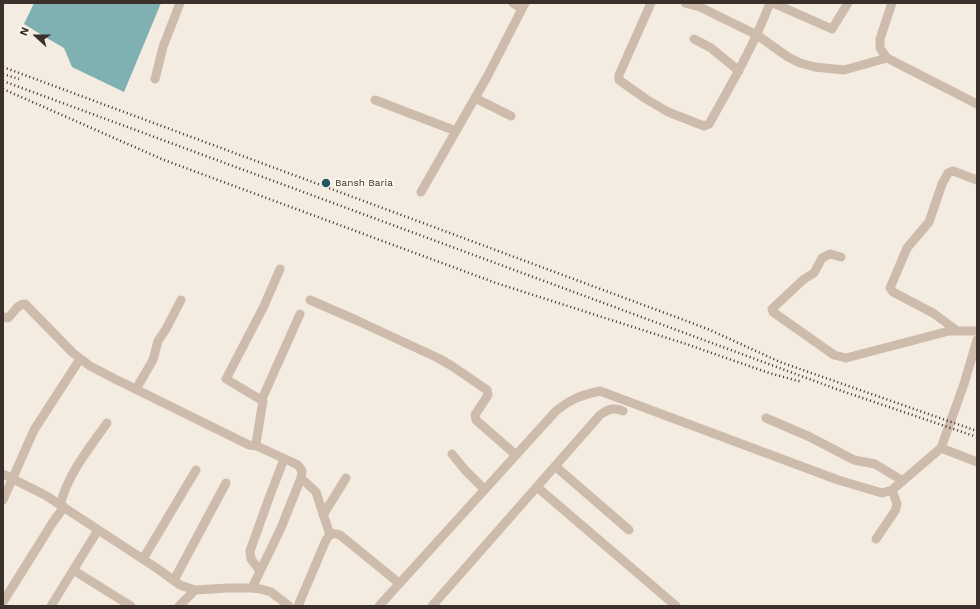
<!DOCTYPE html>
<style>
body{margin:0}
#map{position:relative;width:980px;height:609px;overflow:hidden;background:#f4ebe1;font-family:"Work Sans",sans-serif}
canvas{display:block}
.frame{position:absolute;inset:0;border:4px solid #3b302b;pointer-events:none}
.north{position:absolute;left:16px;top:16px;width:40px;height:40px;-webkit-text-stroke:3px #fbf5ee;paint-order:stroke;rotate:291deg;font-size:11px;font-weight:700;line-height:16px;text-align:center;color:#3b302b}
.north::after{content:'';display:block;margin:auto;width:14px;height:18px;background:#3b302b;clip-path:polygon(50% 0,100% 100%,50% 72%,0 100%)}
</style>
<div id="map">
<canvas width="980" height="609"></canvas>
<div class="frame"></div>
<div class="north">N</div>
</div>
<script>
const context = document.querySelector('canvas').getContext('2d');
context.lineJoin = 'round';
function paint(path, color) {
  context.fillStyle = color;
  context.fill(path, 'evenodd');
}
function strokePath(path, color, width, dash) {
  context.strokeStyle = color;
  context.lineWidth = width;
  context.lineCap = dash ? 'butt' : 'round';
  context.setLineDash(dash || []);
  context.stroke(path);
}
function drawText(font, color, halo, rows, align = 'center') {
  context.font = font + ' "Work Sans",sans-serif';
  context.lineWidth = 4;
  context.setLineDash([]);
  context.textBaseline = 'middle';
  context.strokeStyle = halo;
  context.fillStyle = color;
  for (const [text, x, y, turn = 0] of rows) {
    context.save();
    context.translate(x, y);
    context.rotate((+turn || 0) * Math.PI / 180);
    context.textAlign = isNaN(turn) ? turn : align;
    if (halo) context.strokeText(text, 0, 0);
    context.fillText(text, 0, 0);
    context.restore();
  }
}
paint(new Path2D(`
 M34 3H161L124 92 72 67 64 48 45 37 24 24Z`), '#7fb0b2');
strokePath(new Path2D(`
 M513 3 522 9
 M651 3 619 75V80L646 99 668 112 704 126 709 124C732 83 753 47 770 3
 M685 3 700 7 757 35 788 57 800 63 815 67 844 70 887 58
 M773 3 832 29 848 3
 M892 3 880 39V48L887 58 977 104
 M694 39 711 48 739 71
 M155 79 163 47 180 3
 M475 98 511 116
 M375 100 456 131
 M421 192 487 77 525 3
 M841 257 830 254 822 258 814 273 804 279 772 309 773 312 834 355 846 358 949 331H977
 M310 300 356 320 438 358 452 366 487 390 488 395 475 415 476 420 516 455
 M3 317 8 318C14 313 17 304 25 304L73 353 90 366 115 379 249 445 257 446
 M956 330 933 313 893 292 890 288 907 248 929 222 942 184 948 173 953 171 977 180
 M136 389 153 360 158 341 166 329 181 300
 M262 399 300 314
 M766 418 810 437 854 460 875 464 903 481
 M941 448 977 462
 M452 454 465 470 484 489
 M555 466 629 530
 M3 474 45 495 158 569 180 585 195 590 228 588H252L261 589 271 592 289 606
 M301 478 316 492 330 535
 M537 487 676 606
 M3 500 34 430 80 359
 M60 505C69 472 88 450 107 423
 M323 515 346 478
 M876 539 895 511 897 504 892 490
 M143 559 196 470
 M73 570 131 606
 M260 571 251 559 250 551 269 498 284 459
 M174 580 226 483
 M252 588 281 528 301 478 302 471 298 465 257 446 256 443 263 401 226 379 264 306 280 269
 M3 602 53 522 64 507
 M51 606 98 530
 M179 606 195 590
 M298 606 326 540C330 534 333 532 340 535L399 583
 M379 606 556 411C571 399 581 395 600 391L838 480 882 493 892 490 941 448 964 384 977 340
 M432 606 600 415C608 409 614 407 623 411`), '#cdbbac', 9);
strokePath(new Path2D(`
 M3 67 684 320 710 330 780 362 977 431
 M3 74 19 79
 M3 81 839 390 977 437
 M3 89 164 160 496 283 686 344 769 373 802 382`), '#3b302b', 2.5, [1, 3]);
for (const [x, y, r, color] of [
 [326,183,5,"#1f5a5e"]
]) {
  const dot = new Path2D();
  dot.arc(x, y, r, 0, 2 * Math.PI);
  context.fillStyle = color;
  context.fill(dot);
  strokePath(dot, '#fbf5ee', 1.5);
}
drawText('10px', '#3b302b', '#fbf5ee', [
 ["Bansh Baria",335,183]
], 'left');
</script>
